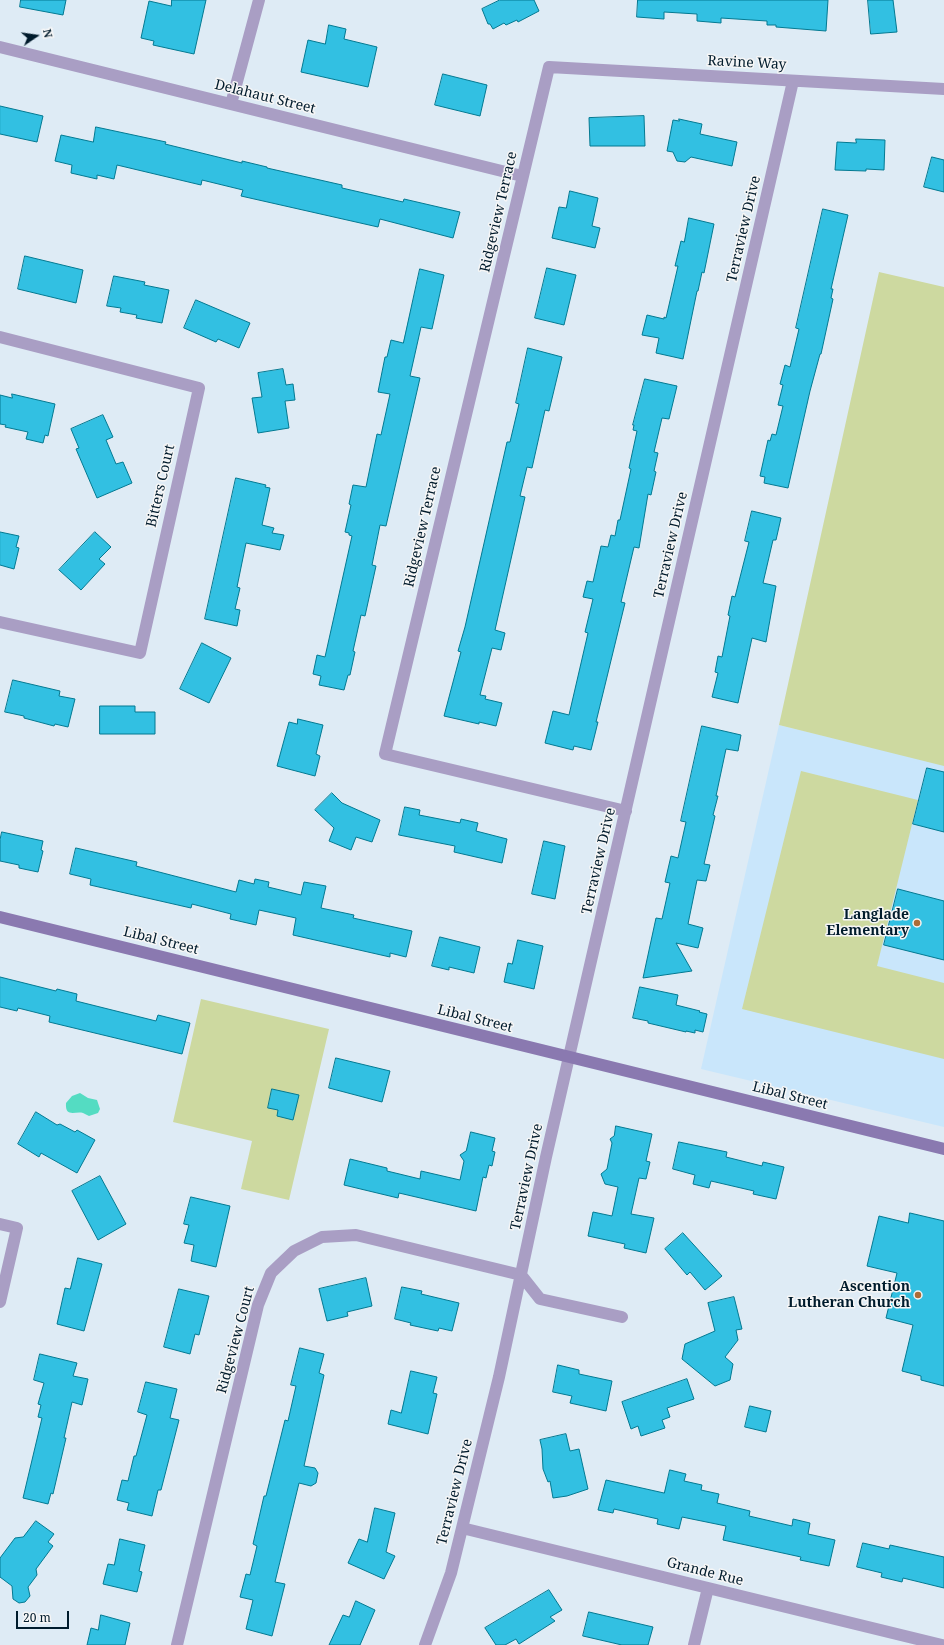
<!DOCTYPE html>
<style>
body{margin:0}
#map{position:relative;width:944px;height:1645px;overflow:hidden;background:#deebf5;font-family:"Noto Serif",serif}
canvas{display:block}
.north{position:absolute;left:16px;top:16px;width:40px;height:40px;-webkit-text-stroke:3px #f6f6f6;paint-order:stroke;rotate:77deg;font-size:11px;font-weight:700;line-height:16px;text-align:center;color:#001b2c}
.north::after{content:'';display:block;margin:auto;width:14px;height:18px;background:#001b2c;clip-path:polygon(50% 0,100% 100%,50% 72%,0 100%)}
.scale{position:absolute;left:16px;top:1611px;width:53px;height:18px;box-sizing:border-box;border:2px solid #001b2c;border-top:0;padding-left:5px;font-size:12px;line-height:14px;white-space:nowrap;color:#001b2c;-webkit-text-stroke:3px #f6f6f6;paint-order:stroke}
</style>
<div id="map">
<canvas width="944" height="1645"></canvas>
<div class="north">N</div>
<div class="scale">20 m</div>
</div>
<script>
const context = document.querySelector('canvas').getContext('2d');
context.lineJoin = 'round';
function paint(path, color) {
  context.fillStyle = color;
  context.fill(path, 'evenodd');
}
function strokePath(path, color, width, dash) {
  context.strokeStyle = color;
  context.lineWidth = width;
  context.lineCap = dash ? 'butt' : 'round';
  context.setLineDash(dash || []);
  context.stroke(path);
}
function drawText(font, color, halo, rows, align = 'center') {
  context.font = font + ' "Noto Serif",serif';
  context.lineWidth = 3;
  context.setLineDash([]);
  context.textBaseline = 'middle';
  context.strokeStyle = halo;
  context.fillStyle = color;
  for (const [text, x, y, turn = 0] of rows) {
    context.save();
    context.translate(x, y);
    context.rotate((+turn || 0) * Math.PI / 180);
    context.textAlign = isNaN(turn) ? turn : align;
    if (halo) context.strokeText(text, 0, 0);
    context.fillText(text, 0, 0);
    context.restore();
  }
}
paint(new Path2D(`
 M779 725 944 765V1127L701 1069Z`), '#c9e6fb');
paint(new Path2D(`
 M879 272 944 287V766L779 725Z
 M801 771 918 800 877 966 944 983V1059L742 1009Z
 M201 999 329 1029 289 1200 241 1189 252 1141 173 1122Z`), '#cdd9a0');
paint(new Path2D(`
 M80 1093 88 1098 97 1100 100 1109 98 1113 89 1116C87 1115 85 1114 83 1113 75 1111 65 1118 66 1103L72 1096Z`), '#54dcc2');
const building = new Path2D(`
 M21 0H66L63 15 20 7Z
 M172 0H206L194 54 153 45 154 41 141 38 149 1 171 6Z
 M500 0H534L539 11 518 22 517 20 506 25 504 23 493 29 490 24H488L482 9Z
 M638 0H828L826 31 776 27V25H767V21L721 18V23L697 21V14L664 12V19L637 17Z
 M868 0H893L897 32 871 34Z
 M329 25 346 29 344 39 377 47 368 87 301 72 308 40 325 44Z
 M443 74 487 85 480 116 435 105Z
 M0 106 43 116 37 142 0 134Z
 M644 116 645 146H590L589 118Z
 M679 119 702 124 700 134 737 142 732 166 691 157 685 162 677 161 673 152 667 151 673 120 679 121Z
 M96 127 166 142 165 144 242 163V161L267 167V168L342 185V188L403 202 404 199 460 212 453 238 380 219 378 227 241 196 243 190 202 180 201 185 117 165 114 179 97 175V179L71 173 72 165 55 161 61 135 93 142Z
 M856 139 885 140 884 170 866 169V171L835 170 837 142 856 143Z
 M932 157 944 160V192L924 187Z
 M570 191 598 198 592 226 600 228 595 248 552 238 559 207 566 208Z
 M823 209 848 215 831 289H833L831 298 833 299 821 354H820L810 391 788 488 764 483 765 477 760 476 768 440 770 441 772 434 776 435 783 406 778 405 783 385 780 384 785 365 790 367 799 329 796 328Z
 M689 218 714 224 704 273 702 272 698 291H697L683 359 656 353 659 338 642 335 647 315 664 319V317L666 318 678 266H675L681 241 684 242Z
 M25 256 83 270 76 303 18 289Z
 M547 268 576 275 564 325 535 318Z
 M420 269 444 275 432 329 421 327 410 376 420 378 386 526 380 525 372 565 376 566 365 616 361 615 353 651 355 652 350 675H348L344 690 319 685 321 676 313 674 317 655 325 657 352 536 349 535V533L345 532 351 505 349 504 353 485 366 487 377 434 381 435 390 394 378 392 385 357H387L391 340 403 343Z
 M114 276 145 282 144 285 169 290 162 323 136 318 137 315 120 312 121 308 107 306Z
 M196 300 250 323 239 348 218 339 216 342 184 328Z
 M528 348 562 357 549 411 545 410 532 468 527 467 520 496 525 497 495 630 505 633 501 650 492 648 480 695 486 696 485 699 502 703 496 726 479 722V724L444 716 461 652 458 651 465 627 507 442H510L519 404 516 403Z
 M283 369 286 385 293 384 295 400 285 401 289 428 258 433 252 398 262 397 258 373Z
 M645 379 677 386 669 419 662 418 654 452 658 453 654 471 656 472 651 495 648 494 639 548 634 547 621 602 625 603 596 722H598L591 750 574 746 573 750 545 743 553 711 569 715 588 633 585 632 593 599 583 597 587 581 593 582 601 546 608 547 611 535 615 536 618 520H620L631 469 629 468 637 431 633 430 634 425H633Z
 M12 394 55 404 48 436 45 435 43 443 26 439 28 432 5 427 6 425 0 424V395L12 398Z
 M103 415 113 437 106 440 116 464 123 462 132 483 97 498 76 449 79 448 71 429Z
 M236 478 266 485 265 487 270 488 262 525 274 528 272 533 284 535 280 550 246 543 237 587 240 588 235 609 240 610 237 626 205 619Z
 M752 511 781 518 776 540H773L763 583 776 586 766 642 752 638 738 703 712 697 718 673 715 672 718 656 722 657 730 616 728 615 732 596 735 597 749 542 745 541Z
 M0 532 19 536 16 547 19 548 14 569 0 565Z
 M95 532 111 547 99 559 105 564 81 590 59 570Z
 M202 643 231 658 209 703 180 689Z
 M13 680 60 691 59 696 75 699 68 727 55 724 54 726 24 718V716L5 712Z
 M100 706H135V712H155V734H100Z
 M298 719 323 725 316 754 320 756 315 776 277 766 289 722 297 724Z
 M702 726 741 735 738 751 726 749 716 796H718L713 815 715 816 704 864 710 865 706 881 697 880 688 924 703 928 698 948 676 943 692 971 643 978 656 918 662 919 670 883 665 882 671 856 678 858 686 822 681 821Z
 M927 768 944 772V832L913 824Z
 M332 793 342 803 380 820 372 842 356 837 351 850 329 841 334 828 315 810Z
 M405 807 420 810 419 815 460 823 461 819 478 823 476 831 507 839 502 863 454 852 455 846 399 835Z
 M2 832 43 841 41 850 43 851 38 872 19 868V865L0 861V840Z
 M544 841 565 846 555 899 532 894Z
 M76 848 137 862 136 866 236 892 239 880 254 884 255 879 269 882 268 887 301 895 304 882 326 886 321 908 354 915 353 918 412 931 406 957 390 953V957L293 935 296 918 259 910 256 925 230 919 231 914 192 904 191 908 90 885 91 879 70 874Z
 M898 889 944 901V960L884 945Z
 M440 937 480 947 474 973 449 967V970L432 966Z
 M518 940 543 946 534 989 504 982 508 963 512 964Z
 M0 977 56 991 57 989 77 994 76 1001 156 1021 158 1015 190 1023 182 1054 49 1022 50 1016 18 1008 17 1011 0 1007Z
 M640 987 678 995 676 1005 700 1011 699 1012 707 1014 703 1032 695 1030V1033L686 1031V1032L648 1023V1021L633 1018Z
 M336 1058 390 1071 382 1102 329 1088Z
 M272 1089 299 1095 293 1120 277 1116 278 1110 268 1108Z
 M36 1112 57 1125 60 1124 75 1132 77 1130 95 1140 77 1173 41 1153 39 1157 18 1144Z
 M616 1126 652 1134 646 1161 650 1162 646 1179 639 1178 631 1214 654 1218 646 1253 624 1248 625 1244 588 1236 593 1212 612 1216 618 1187 605 1184 601 1174 607 1169 612 1143 610 1139 614 1136Z
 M471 1132 495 1138 492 1151 495 1152 492 1166 489 1165 486 1178 483 1177 476 1211 399 1193 398 1198 344 1185 350 1159 387 1168V1171L420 1179 421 1171 460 1180 464 1161 460 1155 466 1151Z
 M679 1142 727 1152 726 1157 762 1166 763 1162 784 1167 776 1199 753 1194 754 1191 711 1181 709 1188 693 1184 695 1175 673 1169Z
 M100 1176 126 1224 98 1240 72 1191Z
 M191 1197 230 1206 216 1267 191 1261 194 1245 184 1243 189 1225 184 1224Z
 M910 1213 944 1221V1386L921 1380V1376L902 1371 913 1325 886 1318 897 1273 867 1266 879 1216 908 1223Z
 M683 1233 722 1276 705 1290 690 1272 687 1275 665 1249Z
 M78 1258 102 1264 84 1331 57 1324 65 1288 70 1289Z
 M366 1278 372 1306 347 1312 348 1316 327 1321 319 1289Z
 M402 1287 422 1291 421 1294 459 1303 452 1331 439 1328 438 1331 410 1325 411 1323 395 1319Z
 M179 1289 209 1296 199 1335 195 1334 190 1354 164 1347Z
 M734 1297 742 1329 736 1330 738 1340 725 1357 733 1364 730 1380 715 1386 682 1359 685 1344 715 1331 708 1303Z
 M300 1348 324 1354 319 1373 324 1375 304 1466 315 1468 318 1473 316 1483 311 1486 299 1483 275 1582 285 1584 272 1636 246 1629 253 1600 240 1597 246 1574 250 1575 257 1546 253 1544 264 1496H266L285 1420 288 1421 296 1386 291 1385Z
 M40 1354 77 1363 73 1376 88 1379 82 1405 72 1402 64 1438H66L53 1494 51 1493 48 1504 23 1498 42 1418 38 1417 41 1405 38 1404 44 1383 34 1380Z
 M558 1365 579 1370V1374L612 1381 606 1411 570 1403 572 1396 553 1392Z
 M411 1371 437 1377 433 1393 437 1394 428 1434 388 1424 391 1410 401 1413Z
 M687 1379 694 1399 667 1408 670 1417 662 1420 665 1428 641 1436 638 1426 631 1429 622 1402Z
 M146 1382 177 1389 170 1418 179 1420 161 1490H158L152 1516 127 1510 129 1503 117 1500 122 1480 128 1481 134 1456H136L147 1415 138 1412Z
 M750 1406 771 1411 766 1432 745 1427Z
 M566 1434 570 1451 579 1449 588 1489 567 1496 553 1498 550 1481 548 1482 543 1469 542 1449 540 1440Z
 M670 1470 686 1474 684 1481 702 1485 701 1490 719 1494 717 1503 750 1511 749 1516 792 1526 793 1519 810 1523 808 1534 835 1540 829 1566 800 1560 801 1557 723 1540 726 1526 682 1517 679 1529 657 1524 658 1519 614 1509 613 1513 598 1510 606 1480 664 1493Z
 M375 1508 395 1513 386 1552 395 1556 384 1579 348 1563 359 1539 367 1542Z
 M36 1521 54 1534 48 1542 53 1546 36 1569 37 1575 28 1587 30 1596 25 1602 19 1603 13 1599 12 1586 0 1577V1558L15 1538 23 1537Z
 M120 1539 145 1545 139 1571 142 1572 137 1592 103 1584 108 1564 114 1565Z
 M863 1543 889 1549 890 1545 944 1557V1588L903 1578 902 1582 881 1577 882 1573 857 1567Z
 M549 1590 562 1610 550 1617 555 1621 519 1644 516 1639 505 1645H496L485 1628Z
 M356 1601 375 1610 360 1645H329L343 1615 349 1617Z
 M589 1612 653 1627 648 1645H622L583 1636Z
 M101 1615 130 1623 125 1645H87L91 1628 98 1630Z`);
paint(building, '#32c0e2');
strokePath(building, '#037991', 1);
strokePath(new Path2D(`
 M0 47 522 176
 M231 104 259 0
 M0 337 199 388 140 653 0 622
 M626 811 385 754 549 67 944 89
 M0 1224 17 1228 0 1302
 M462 1528 942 1645
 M177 1645 258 1305 271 1273 294 1251 322 1237 356 1235 521 1275 540 1299 622 1317
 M425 1645 451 1573 499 1377 546 1157 793 81
 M694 1645 708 1588`), '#a99ec4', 12);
strokePath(new Path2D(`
 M0 917 944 1149`), '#8a79b0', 12);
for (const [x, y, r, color] of [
 [917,923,4,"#ad6c36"],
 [918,1295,4,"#ad6c36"]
]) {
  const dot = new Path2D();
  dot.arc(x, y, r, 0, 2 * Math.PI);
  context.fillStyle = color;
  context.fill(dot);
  strokePath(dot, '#f6f6f6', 1.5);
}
drawText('14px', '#001b2c', '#f6f6f6', [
 ["Ravine Way",747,63,3],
 ["Delahaut Street",265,97,14],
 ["Ridgeview Terrace",499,212,-77],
 ["Terraview Drive",744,229,-77],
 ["Bitters Court",161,486,-77],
 ["Ridgeview Terrace",423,527,-77],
 ["Terraview Drive",671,545,-77],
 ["Terraview Drive",599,861,-77],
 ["Libal Street",161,941,14],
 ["Libal Street",475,1019,14],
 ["Libal Street",790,1096,14],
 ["Terraview Drive",527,1177,-78],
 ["Ridgeview Court",236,1340,-75],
 ["Terraview Drive",455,1492,-76],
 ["Grande Rue",705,1572,14]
]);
drawText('bold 14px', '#001b2c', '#f6f6f6', [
 ["Langlade",909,915],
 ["Elementary",909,931],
 ["Ascention",910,1287],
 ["Lutheran Church",910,1303]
], 'right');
</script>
